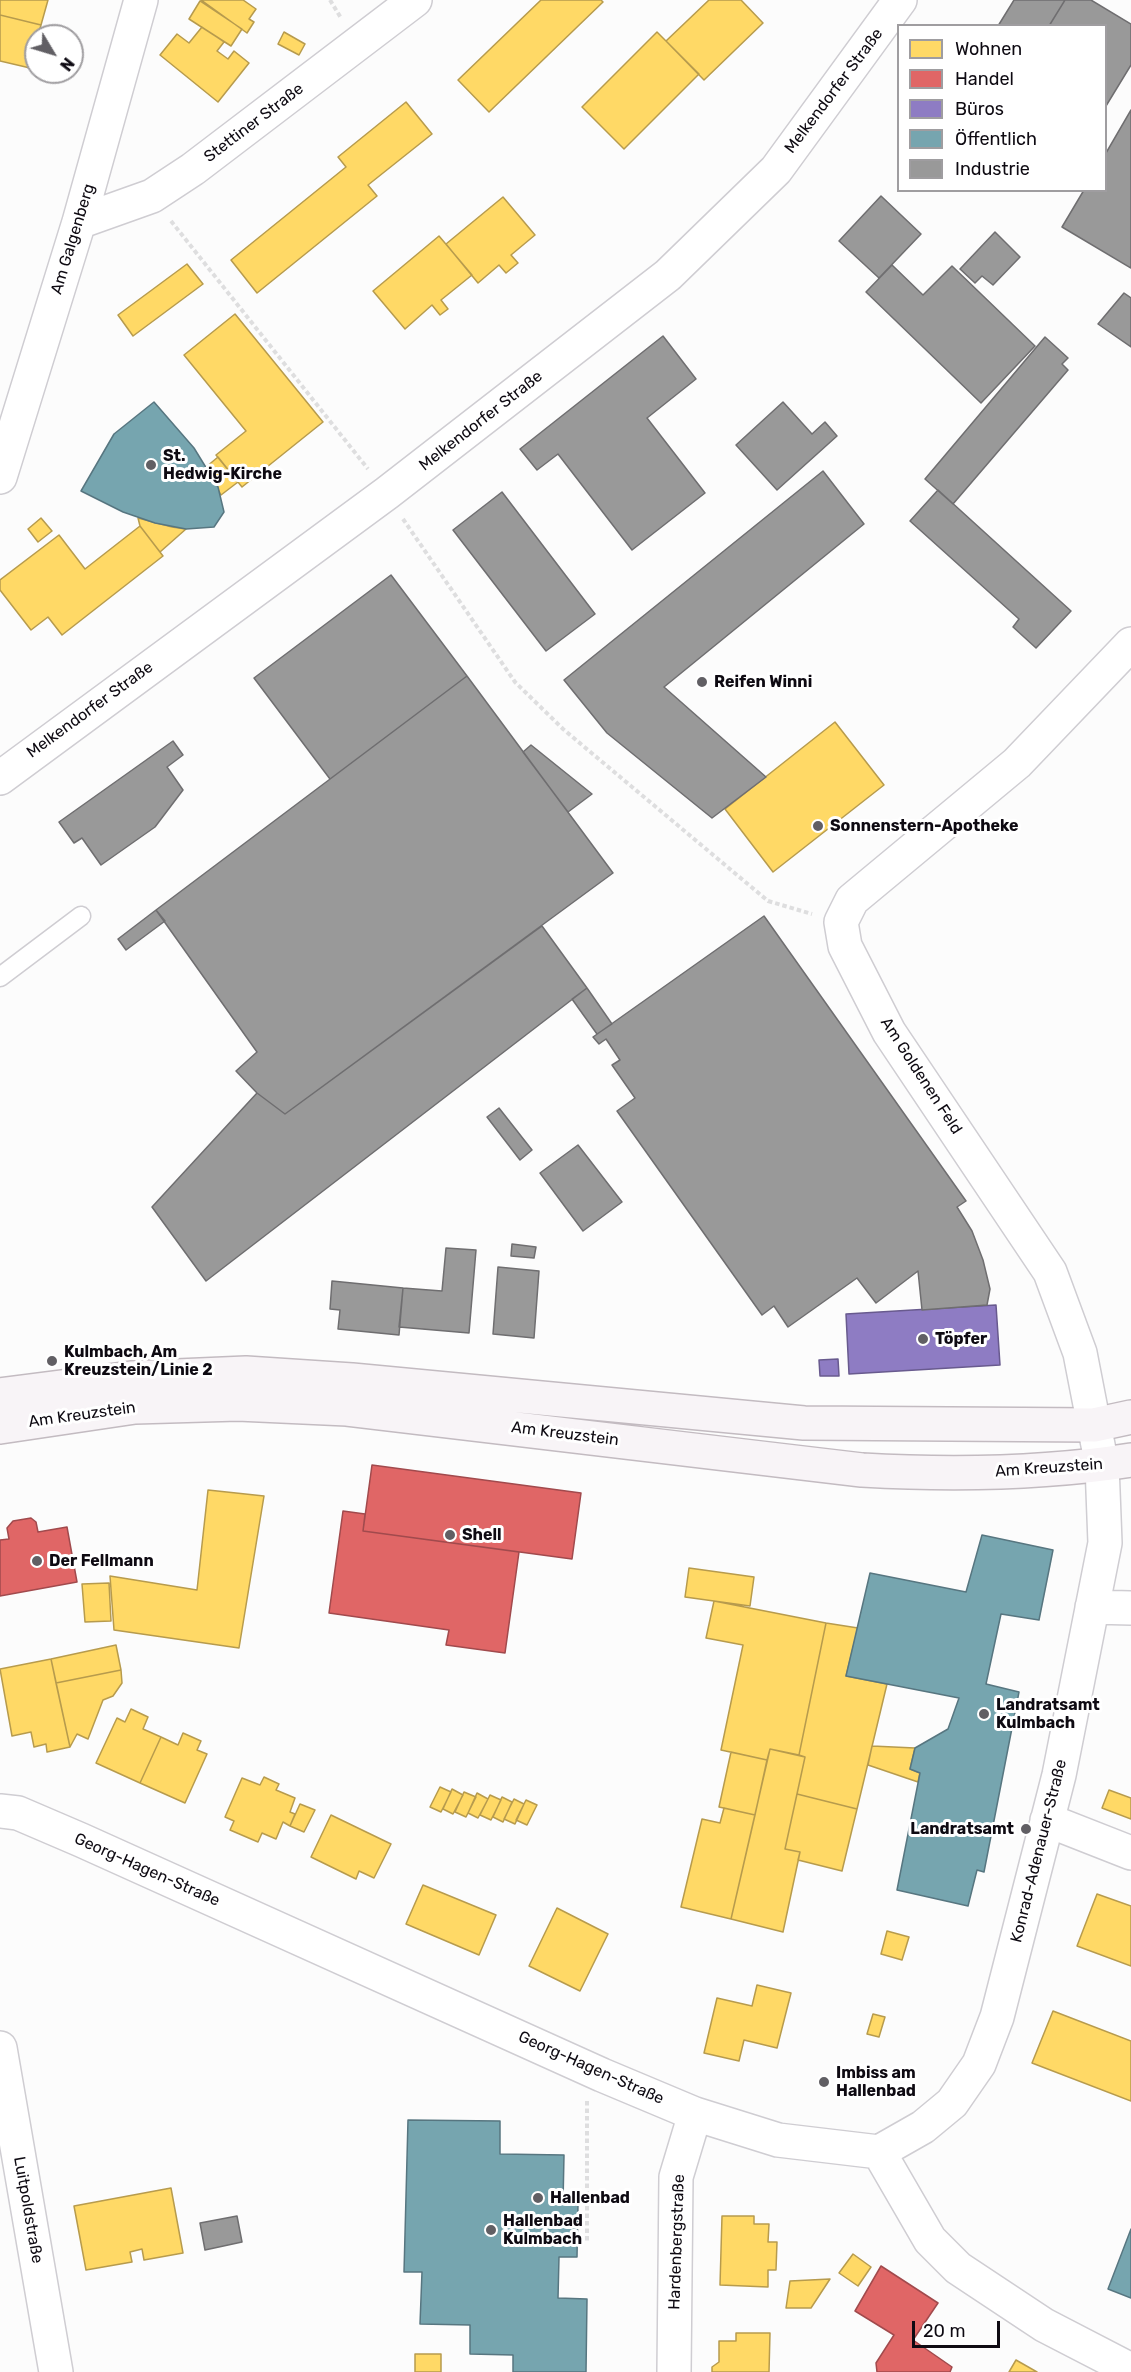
<!DOCTYPE html>
<meta charset="utf-8">
<style>
body{margin:0}
#map{position:relative;width:1131px;height:2372px;overflow:hidden;background:#fcfcfc;font-family:Rubik,sans-serif}
canvas{display:block}
.legend{position:absolute;left:897px;top:24px;width:210px;height:168px;box-sizing:border-box;background:#fff;border:2px solid #9f9da0;margin:0;padding:8px 10px;list-style:none;font-size:18px;color:#0e0a12}
.legend li{display:flex;align-items:center;gap:12px;height:30px}
.legend b{width:30px;border:2px solid #9f9da0}
.north{position:absolute;left:24px;top:24px;width:60px;height:60px;box-sizing:border-box;background:#fff;border:2px solid #9f9da0;border-radius:50%;rotate:128deg;font-size:16px;font-weight:700;line-height:24px;text-align:center;color:#0e0a12}
.north::after{content:'';display:block;margin:auto;width:21px;height:27px;background:#615f64;clip-path:polygon(50% 0,100% 100%,50% 72%,0 100%)}
.scale{position:absolute;left:912px;top:2321px;width:88px;height:27px;box-sizing:border-box;border:3px solid #0e0a12;border-top:0;padding-left:8px;font-size:18px;line-height:21px;white-space:nowrap;color:#0e0a12;-webkit-text-stroke:4px #fff;paint-order:stroke}
</style>
<div id="map">
<canvas width="1131" height="2372"></canvas>
<ul class="legend">
<li><b style="height:16px;background:#ffd966"></b>Wohnen</li>
<li><b style="height:16px;background:#e06666"></b>Handel</li>
<li><b style="height:16px;background:#8e7cc3"></b>Büros</li>
<li><b style="height:16px;background:#76a5af"></b>Öffentlich</li>
<li><b style="height:16px;background:#999"></b>Industrie</li>
</ul>
<div class="north">N</div>
<div class="scale">20 m</div>
</div>
<script>
const context = document.querySelector('canvas').getContext('2d');
context.lineJoin = 'round';
function paint(path, color) {
  context.fillStyle = color;
  context.fill(path, 'evenodd');
}
function strokePath(path, color, width, dash) {
  context.strokeStyle = color;
  context.lineWidth = width;
  context.lineCap = dash ? 'butt' : 'round';
  context.setLineDash(dash || []);
  context.stroke(path);
}
function drawText(font, color, halo, rows, align = 'center') {
  context.font = font + ' Rubik,sans-serif';
  context.lineWidth = 6;
  context.setLineDash([]);
  context.textBaseline = 'middle';
  context.strokeStyle = halo;
  context.fillStyle = color;
  for (const [text, x, y, turn = 0] of rows) {
    context.save();
    context.translate(x, y);
    context.rotate((+turn || 0) * Math.PI / 180);
    context.textAlign = isNaN(turn) ? turn : align;
    if (halo) context.strokeText(text, 0, 0);
    context.fillText(text, 0, 0);
    context.restore();
  }
}
const homes = new Path2D(`
 M0 0H48L41 25 0 15Z
 M201 0H243L256 9 249 19 254 22 247 33Z
 M541 0H601L603 2 489 112 458 80Z
 M709 0H741L763 23 704 80 666 41Z
 M200 1 242 29 231 46 189 19Z
 M0 15 41 25 38 36H36L30 68 0 61Z
 M202 27 224 42 217 51 228 59 234 51 249 63 218 102 160 55 177 34 189 43Z
 M284 32 305 44 299 55 278 44Z
 M657 32 699 74 624 149 582 107Z
 M406 102 432 134 368 185 377 196 257 293 231 260 346 167 338 157Z
 M503 197 535 235 511 255 518 263 506 273 499 265 478 283 446 244Z
 M439 236 472 275 441 300 448 309 440 315 432 305 405 329 373 291Z
 M187 264 203 284 133 336 118 315Z
 M235 314 323 422 242 487 216 455 246 431 184 355Z
 M218 457 238 482 221 495 206 467Z
 M41 518 52 531 38 542 28 529Z
 M138 518 172 527 186 529 160 552 140 526Z
 M140 526 163 556 62 635 48 617 31 630 0 590V580L59 535 85 569Z
 M835 722 884 785 773 872 725 809Z
 M208 1490 264 1496 239 1648 114 1630 110 1576 197 1590Z
 M689 1568 754 1577 750 1606 685 1597Z
 M109 1583 111 1621 85 1622 82 1584Z
 M714 1601 826 1623 799 1755 770 1749 767 1760 721 1750 743 1645 706 1638Z
 M826 1623 858 1628 846 1676 887 1684 857 1809 797 1794 805 1757 799 1755Z
 M116 1645 121 1670 56 1683 51 1659Z
 M51 1659 70 1747 47 1752 46 1744 34 1747 31 1732 12 1736 0 1669Z
 M121 1670 122 1683 113 1696 103 1700 88 1739 77 1734 70 1747 56 1683Z
 M131 1709 148 1717 143 1729 161 1737 140 1783 96 1763 117 1718 125 1722Z
 M183 1733 201 1741 197 1750 207 1754 185 1803 140 1783 161 1737 178 1745Z
 M872 1746 915 1748 910 1769 920 1773 918 1782 868 1765Z
 M770 1749 805 1757 785 1849 800 1852 783 1932 731 1919Z
 M731 1752 767 1760 755 1815 719 1807Z
 M264 1777 279 1784 276 1790 295 1798 290 1812 295 1814 290 1826 283 1822 276 1839 262 1833 258 1842 230 1830 234 1821 225 1817 242 1778 260 1785Z
 M440 1787 451 1792 441 1812 430 1807Z
 M452 1789 463 1795 453 1814 443 1809Z
 M1109 1790 1131 1798V1819L1102 1808Z
 M464 1792 476 1797 466 1817 455 1812Z
 M477 1793 488 1799 478 1818 468 1813Z
 M797 1794 857 1809 842 1871 798 1860 800 1852 785 1849Z
 M490 1795 501 1800 491 1820 480 1815Z
 M502 1797 512 1802 503 1822 493 1817Z
 M514 1799 524 1804 515 1824 504 1819Z
 M526 1800 537 1805 527 1825 516 1820Z
 M300 1804 315 1810 304 1832 290 1826Z
 M724 1808 755 1815 731 1919 681 1907 702 1819 720 1823Z
 M331 1815 391 1844 374 1878 359 1871 356 1879 311 1857Z
 M423 1885 496 1915 479 1955 406 1924Z
 M1097 1894 1131 1906V1966L1077 1946Z
 M557 1908 608 1934 580 1991 529 1966Z
 M887 1931 909 1937 902 1960 881 1954Z
 M757 1985 791 1993 777 2048 744 2040 739 2061 704 2053 717 1998 752 2006Z
 M1053 2011 1131 2041V2101L1032 2063Z
 M873 2014 885 2017 879 2037 867 2034Z
 M171 2188 183 2253 144 2260 142 2249 130 2252 132 2262 86 2270 74 2206Z
 M722 2216H754V2224H769L768 2242H777L776 2270H768V2287L720 2285Z
 M853 2254 871 2267 858 2286 839 2273Z
 M830 2279 811 2308H786L790 2281Z
 M736 2333H770L769 2372H712V2367L719 2362V2341H736Z
 M415 2354H441V2372H415Z
 M1016 2360 1037 2372H1009Z`);
paint(homes, '#ffd966');
strokePath(homes, '#b79b4d', 1.5);
const shops = new Path2D(`
 M372 1465 581 1493 572 1559 363 1531Z
 M343 1511 365 1514 363 1531 519 1552 505 1653 446 1645 449 1630 329 1613Z
 M31 1518 36 1522 38 1532 67 1527 77 1582 0 1596V1540L9 1539 7 1528 13 1521Z
 M881 2266 938 2303 913 2340 952 2367 950 2372H877L876 2363 894 2335 855 2311Z`);
paint(shops, '#e06666');
strokePath(shops, '#a14a4d', 1.5);
const offices = new Path2D(`
 M996 1305 1000 1365 849 1374 846 1314Z
 M838 1359 839 1376H820L819 1360Z`);
paint(offices, '#8e7cc3');
strokePath(offices, '#685a8e', 1.5);
const public = new Path2D(`
 M154 402 194 448 218 487 224 512 214 527 186 529 155 523 123 512 81 491 114 434Z
 M982 1535 1053 1550 1039 1620 1001 1614 986 1684 1019 1692 984 1872 977 1870 968 1906 897 1890 920 1773 910 1769 915 1748 948 1729 959 1698 846 1676 870 1573 966 1592Z
 M408 2120 500 2121V2154L564 2155 563 2203 578 2204 577 2257H559L558 2298 587 2299 586 2372H513V2355L470 2354V2325L420 2324 422 2272H404Z
 M1131 2229V2298L1108 2289Z`);
paint(public, '#76a5af');
strokePath(public, '#577680', 1.5);
const industry = new Path2D(`
 M1014 0H1065L1049 26H998Z
 M1065 0H1091L1131 24V65L1106 106V26H1049Z
 M1131 110V268L1062 227 1084 190H1106V153Z
 M881 196 921 234 879 278 839 241Z
 M995 232 1020 257 993 285 982 276 975 283 960 269Z
 M892 265 923 295 952 266 1035 346 981 403 866 292Z
 M1124 293 1131 298V347L1098 324Z
 M663 336 696 379 647 418 705 493 632 550 558 454 537 470 520 449Z
 M1045 337 1068 358 1062 364 1068 370 953 504 925 479Z
 M783 402 812 434 825 422 837 436 777 490 736 445Z
 M823 471 864 524 664 687 766 777 712 818 607 733 564 680Z
 M938 490 1071 611 1036 648 1013 627 1019 619 910 521Z
 M502 492 595 614 546 651 453 530Z
 M391 575 467 676 330 779 254 678Z
 M467 676 613 873 285 1114 257 1093 236 1071 257 1052 156 910Z
 M173 741 183 755 167 767 183 790 155 827 101 865 82 838 74 843 59 822Z
 M531 745 592 794 568 812 523 752Z
 M156 910 165 921 126 950 118 939Z
 M764 916 966 1201 957 1207 972 1231 983 1260 990 1289 987 1305 922 1310 918 1271 876 1303 857 1278 788 1327 774 1306 762 1315 617 1111 635 1098 612 1065 620 1060 606 1039 599 1044 593 1037Z
 M542 926 587 988 206 1281 152 1207 257 1093 285 1114Z
 M587 988 612 1024 597 1034 572 999Z
 M499 1108 532 1150 520 1160 487 1117Z
 M578 1145 622 1202 583 1231 540 1173Z
 M512 1244 536 1247 534 1258 511 1256Z
 M446 1248 476 1250 469 1333 399 1327 403 1288 442 1291Z
 M498 1267 539 1271 534 1338 493 1334Z
 M332 1281 403 1288 399 1335 338 1329 340 1310 330 1309Z
 M237 2216 242 2242 205 2250 200 2223Z`);
paint(industry, '#999');
strokePath(industry, '#6f6e70', 1.5);
const service = new Path2D(`
 M0 977 81 916`);
const minor = new Path2D(`
 M79 222 152 196 193 169 415 0
 M0 477 79 222 141 0
 M1092 1607 1131 1608
 M0 1811 18 1813 81 1840 602 2075 695 2114 778 2140 879 2152
 M1047 1820 1131 1853
 M0 2048 56 2372
 M879 2152 923 2127 952 2103 979 2064 997 2017 1059 1775 1105 1543 1102 1465 1094 1425 1080 1353 1050 1272 889 1032 845 946 841 922 852 900 1017 763 1131 644
 M879 2152 930 2240 958 2268 1044 2325 1131 2370
 M674 2372 676 2177 695 2114`);
const tertiary = new Path2D(`
 M0 778 387 493 668 275 776 170 900 0`);
const primary = new Path2D(`
 M0 1395 131 1378 246 1373 352 1380 804 1423 1094 1425 1131 1417
 M0 1427 135 1407 238 1404 347 1409 862 1470C951 1475 1042 1474 1131 1460`);
strokePath(service, '#cfcdd2', 21);
strokePath(minor, '#cfcdd2', 36);
strokePath(tertiary, '#cfcdd2', 36);
strokePath(primary, '#c3bbc1', 36);
strokePath(new Path2D(`
 M330 0 341 18
 M171 221 368 469
 M403 519 515 682 563 729 768 901 812 914
 M587 2101V2243`), '#dededf', 4, [4.5, 3]);
strokePath(service, '#fff', 18);
strokePath(minor, '#fff', 33);
strokePath(tertiary, '#fff', 33);
strokePath(primary, '#f8f4f7', 33);
for (const [x, y, r, color] of [
 [151,465,6,"#615f64"],
 [702,682,6,"#615f64"],
 [818,826,6,"#615f64"],
 [923,1339,6,"#615f64"],
 [52,1361,6,"#615f64"],
 [450,1535,6,"#615f64"],
 [37,1561,6,"#615f64"],
 [984,1714,6,"#615f64"],
 [1026,1829,6,"#615f64"],
 [824,2082,6,"#615f64"],
 [538,2198,6,"#615f64"],
 [491,2230,6,"#615f64"]
]) {
  const dot = new Path2D();
  dot.arc(x, y, r, 0, 2 * Math.PI);
  context.fillStyle = color;
  context.fill(dot);
  strokePath(dot, '#fff', 2);
}
drawText('16px', '#0e0a12', '#fff', [
 ["Melkendorfer Straße",834,91,-53],
 ["Stettiner Straße",254,123,-37],
 ["Am Galgenberg",73,239,-73],
 ["Melkendorfer Straße",481,421,-38],
 ["Melkendorfer Straße",90,710,-36],
 ["Am Goldenen Feld",921,1076,57],
 ["Am Kreuzstein",82,1415,-8],
 ["Am Kreuzstein",565,1434,7],
 ["Am Kreuzstein",1049,1468,-4],
 ["Konrad-Adenauer-Straße",1039,1851,-76],
 ["Georg-Hagen-Straße",147,1870,24],
 ["Georg-Hagen-Straße",591,2068,24],
 ["Luitpoldstraße",28,2210,80],
 ["Hardenbergstraße",677,2242,-88]
]);
drawText('bold 16px', '#0e0a12', '#fff', [
 ["St.",163,456],
 ["Hedwig-Kirche",163,474],
 ["Reifen Winni",714,682],
 ["Sonnenstern-Apotheke",830,826],
 ["Töpfer",935,1339],
 ["Kulmbach, Am",64,1352],
 ["Kreuzstein/Linie 2",64,1370],
 ["Shell",462,1535],
 ["Der Fellmann",49,1561],
 ["Landratsamt",996,1705],
 ["Kulmbach",996,1723],
 ["Landratsamt",1014,1829,"right"],
 ["Imbiss am",836,2073],
 ["Hallenbad",836,2091],
 ["Hallenbad",550,2198],
 ["Hallenbad",503,2221],
 ["Kulmbach",503,2239]
], 'left');
</script>
